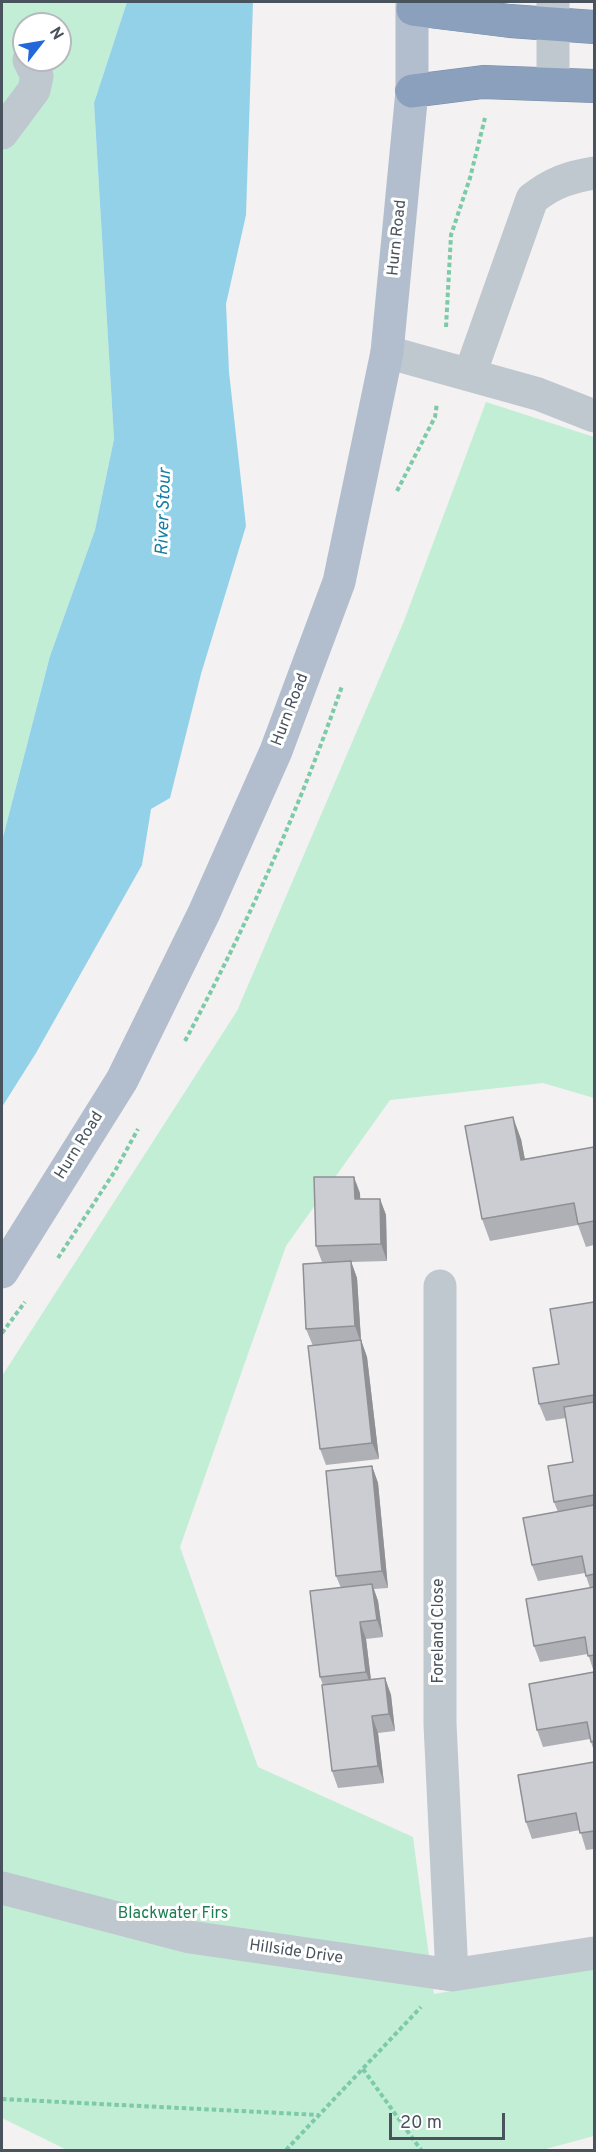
<!DOCTYPE html>
<style>
body{margin:0}
#map{position:relative;width:596px;height:2152px;overflow:hidden;background:#f3f1f1;font-family:Overpass,sans-serif}
canvas{display:block}
.frame{position:absolute;inset:0;border:3px solid #49535d;pointer-events:none}
.north{position:absolute;left:12px;top:12px;width:60px;height:60px;box-sizing:border-box;background:#fff;border:2px solid #b6babe;border-radius:50%;rotate:59deg;font-size:16px;font-weight:700;line-height:24px;text-align:center;color:#49535d}
.north::after{content:'';display:block;margin:auto;width:21px;height:27px;background:#2268db;clip-path:polygon(50% 0,100% 100%,50% 72%,0 100%)}
.scale{position:absolute;left:389px;top:2113px;width:116px;height:27px;box-sizing:border-box;border:3px solid #49535d;border-top:0;padding-left:8px;font-size:18px;line-height:21px;white-space:nowrap;color:#49535d;-webkit-text-stroke:4px #fff;paint-order:stroke}
</style>
<div id="map">
<canvas width="596" height="2152"></canvas>
<div class="frame"></div>
<div class="north">N</div>
<div class="scale">20 m</div>
</div>
<script>
const context = document.querySelector('canvas').getContext('2d');
context.lineJoin = 'round';
function paint(path, color) {
  context.fillStyle = color;
  context.fill(path, 'evenodd');
}
function strokePath(path, color, width, dash) {
  context.strokeStyle = color;
  context.lineWidth = width;
  context.lineCap = dash ? 'butt' : 'round';
  context.setLineDash(dash || []);
  context.stroke(path);
}
function drawText(font, color, halo, rows, align = 'center') {
  context.font = font + ' Overpass,sans-serif';
  context.lineWidth = 6;
  context.setLineDash([]);
  context.textBaseline = 'middle';
  context.strokeStyle = halo;
  context.fillStyle = color;
  for (const [text, x, y, turn = 0] of rows) {
    context.save();
    context.translate(x, y);
    context.rotate((+turn || 0) * Math.PI / 180);
    context.textAlign = isNaN(turn) ? turn : align;
    if (halo) context.strokeText(text, 0, 0);
    context.fillText(text, 0, 0);
    context.restore();
  }
}
paint(new Path2D(`
 M2 2H127L94 103 114 439 95 530 50 656 2 841ZM24 24H60V60H24Z
 M486 402 594 437V1098L543 1083 390 1100 286 1246 180 1547 258 1767 413 1837 434 1994 594 1966V2136L542 2150H67L2 2118V1376L237 1011 404 621Z`), '#c2eed6');
paint(new Path2D(`
 M127 2H253L246 215 226 304 229 372 246 526 201 674 170 798 151 809 142 865 36 1053 2 1107V841L50 656 95 530 114 439 94 103Z`), '#92d1e8');
const highway = new Path2D(`
 M413 9 510 21 594 27
 M412 91 483 82 594 86`);
strokePath(highway, '#768ba8', 34);
strokePath(new Path2D(`
 M446 327 451 235 470 178 485 118
 M397 491 435 417 437 403
 M185 1041C246 927 300 808 342 686
 M58 1258 115 1171 138 1129
 M2 1333 25 1302
 M363 2069 421 2150
 M2 2099 319 2115
 M286 2150 421 2007`), '#7ccaa8', 4, [4.5, 3]);
strokePath(new Path2D(`
 M553 84V2
 M2 133 34 90 37 76 29 60
 M387 352 538 394 594 416
 M470 374 532 199C552 183 569 177 594 173
 M440 1286V1724L452 1975
 M2 1888 190 1937 452 1975 594 1953`), '#bfc7cf', 33);
strokePath(new Path2D(`
 M2 1272 122 1080 204 913 276 751 339 582 387 352 412 91V2`), '#b2bece', 33);
strokePath(highway, '#8ba0bd', 33);
paint(new Path2D(`
 M521 1139 525 1159 594 1147V1245L586 1247 578 1225 490 1241 482 1219Z
 M360 1193V1199H380L386 1215 387 1261 351 1262 357 1278 361 1340 367 1357 379 1459 326 1465 320 1449 313 1346 306 1329 341 1262H322L316 1246Z
 M594 1302V1751L590 1739 543 1747 537 1730 594 1672 588 1654 540 1662 534 1646 590 1588 585 1573 538 1581 532 1565 558 1512 554 1502 573 1462 566 1418 546 1421 539 1404 559 1364Z
 M372 1466 378 1483 388 1588 374 1589 378 1601 383 1637 366 1639 371 1680 385 1678 391 1695 395 1731 378 1733 384 1783 338 1788 332 1771 323 1685 320 1677 341 1588 336 1576Z
 M594 1762V1849L586 1850 580 1830 532 1839 526 1822Z`), '#afb0b5');
paint(new Path2D(`
 M513 1117 521 1139 529 1182 521 1160Z
 M354 1177 360 1193 361 1216 355 1199Z
 M380 1199 386 1215 387 1261 381 1244Z
 M351 1261 357 1278 361 1340 367 1357 379 1459 372 1443 361 1343 355 1326Z
 M372 1466 378 1483 388 1588 382 1571Z
 M372 1584 378 1601 383 1637 377 1620Z
 M360 1622 366 1639 372 1689 366 1672Z
 M385 1678 391 1695 395 1731 389 1714Z
 M372 1716 378 1733 384 1783 378 1766Z`), '#8e9094');
const building = new Path2D(`
 M513 1117 521 1160 594 1147V1221L578 1224 574 1203 482 1219 465 1126Z
 M314 1177H354L355 1199H380L381 1244 316 1246Z
 M351 1261 355 1326 306 1329 303 1264Z
 M594 1302V1395L539 1404 533 1368 559 1364 550 1309Z
 M361 1340 372 1443 320 1449 308 1346Z
 M594 1402V1495L554 1502 548 1466 573 1462 564 1407Z
 M372 1466 382 1571 336 1576 326 1471Z
 M594 1505V1574L586 1576 582 1556 532 1565 523 1518Z
 M372 1584 377 1620 360 1622 366 1672 320 1677 310 1591Z
 M594 1587V1655L588 1656 585 1637 534 1646 526 1599Z
 M594 1672V1741L591 1742 587 1722 537 1730 529 1684Z
 M385 1678 389 1714 372 1716 378 1766 332 1771 322 1685Z
 M594 1762V1831L580 1833 576 1813 526 1822 518 1775Z`);
paint(building, '#cbcdd3');
strokePath(building, '#8e9094', 1.5);
drawText('16px', '#49535d', '#fff', [
 ["Hurn Road",398,238,-84],
 ["Hurn Road",291,710,-69],
 ["Hurn Road",80,1146,-58],
 ["Foreland Close",440,1631,-90],
 ["Hillside Drive",296,1953,8]
]);
drawText('16px', '#1c7d52', '#fff', [
 ["Blackwater Firs",173,1915]
]);
drawText('italic 18px', '#147ea6', '#fff', [
 ["River Stour",165,512,-88]
]);
</script>
